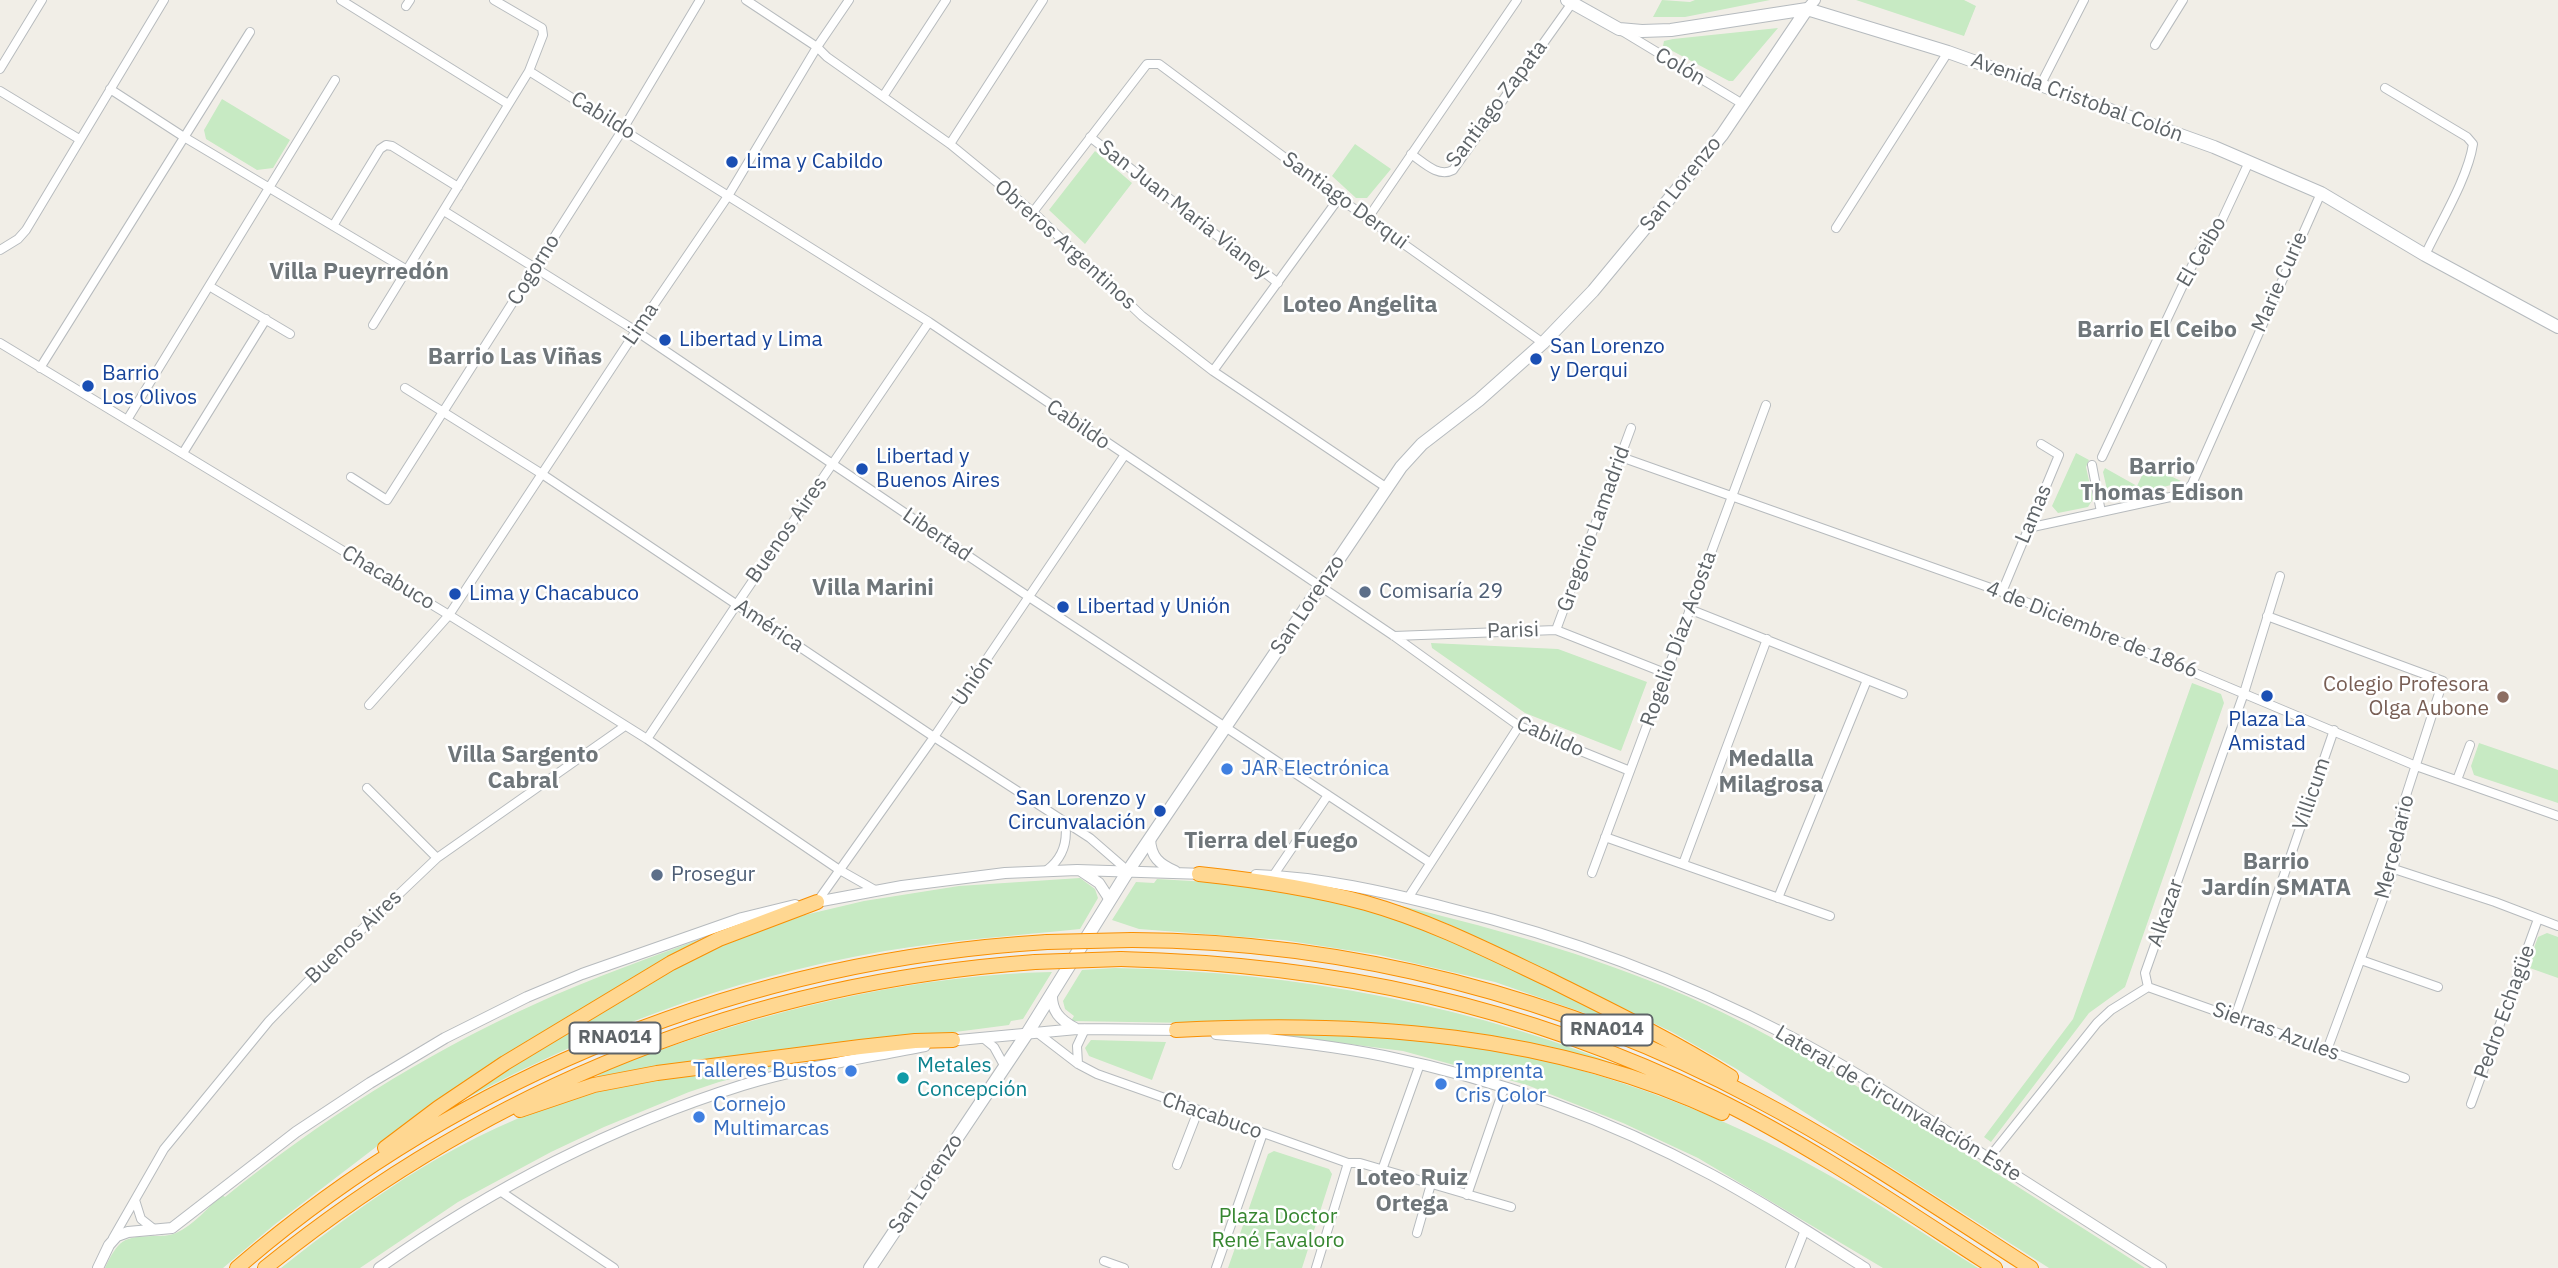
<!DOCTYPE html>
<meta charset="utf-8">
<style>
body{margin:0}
canvas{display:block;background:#f1eee7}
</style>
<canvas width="2558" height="1268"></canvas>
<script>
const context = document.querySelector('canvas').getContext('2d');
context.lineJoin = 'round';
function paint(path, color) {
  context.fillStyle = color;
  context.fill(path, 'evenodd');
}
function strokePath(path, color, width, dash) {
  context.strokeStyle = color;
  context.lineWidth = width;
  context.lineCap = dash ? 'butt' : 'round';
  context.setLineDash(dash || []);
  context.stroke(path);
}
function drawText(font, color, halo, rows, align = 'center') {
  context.font = font + ' "IBM Plex Sans",sans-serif';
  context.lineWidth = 5;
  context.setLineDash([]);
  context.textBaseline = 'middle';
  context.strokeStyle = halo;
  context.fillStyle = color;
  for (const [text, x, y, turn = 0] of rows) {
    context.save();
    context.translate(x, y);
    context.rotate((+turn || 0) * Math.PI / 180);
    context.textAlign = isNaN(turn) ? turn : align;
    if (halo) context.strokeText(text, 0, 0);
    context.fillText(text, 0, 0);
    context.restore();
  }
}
paint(new Path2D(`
 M1662 0 1690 2 1695 0H1770L1685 17H1653Z
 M1856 0H1964L1976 6 1964 36Z
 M1778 28 1733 81H1729L1663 46 1664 41 1673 39Z
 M222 99 290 140 273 168 257 170 206 139 204 130Z
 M1355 144 1391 169 1367 198H1356L1332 176Z
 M1095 151 1132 183 1085 244 1049 210Z
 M2076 453 2089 460 2086 467 2093 499 2088 507 2058 513 2052 506Z
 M2147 465 2181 481 2171 485 2116 499 2108 494 2103 472 2105 468 2137 486Z
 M1431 643 1558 649 1647 682 1621 751 1525 713 1432 648Z
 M2192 683 2221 694 2224 703 2125 987 2089 1013 1991 1142 1984 1137 2073 1019Z
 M2479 743 2558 770V803L2474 775 2471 766Z
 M1080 878 1095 889 1098 898 1080 929C1014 936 949 940 885 951 727 978 577 1036 438 1114L465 1094 668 968 775 922 864 901 959 886Z
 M1157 879C1225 883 1295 886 1361 906 1458 935 1547 986 1636 1031L1495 982 1379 955 1283 940 1139 929 1112 920 1136 882 1154 883Z
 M1360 896C1466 921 1569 947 1670 989 1762 1027 1846 1079 1930 1131 2002 1177 2074 1222 2145 1268H2049L1735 1068 1672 1032 1448 924 1412 911Z
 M717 933 410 1121 274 1225 223 1268H105C119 1239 123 1237 154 1236 161 1236 169 1236 176 1233 193 1226 208 1207 222 1195L225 1197C320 1121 422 1055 533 1005 593 977 655 956 717 933Z
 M2547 933 2558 937V978L2527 967 2538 937Z
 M1115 968C1298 972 1476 1005 1645 1076L1368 1026 1071 1021 1074 1016 1065 1009 1063 1001 1082 970Z
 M1052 972 1023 1019 1011 1021 1009 1025 594 1079C611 1064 650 1054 672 1046 795 1004 922 975 1052 972Z
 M1233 1029C1302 1032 1371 1035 1440 1043 1459 1045 1479 1046 1498 1050 1613 1074 1722 1114 1825 1173 1877 1202 1927 1236 1978 1268H1883L1698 1158 1623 1123 1527 1085 1403 1051Z
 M1091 1040 1166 1042 1152 1080 1089 1056 1085 1048Z
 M787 1062 788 1064 719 1082 689 1092 604 1127 551 1152 458 1202 360 1268H281C371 1197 466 1130 578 1097 646 1077 718 1072 787 1062Z
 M1274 1151 1329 1169 1332 1174 1302 1268H1228L1268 1154Z`), '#c7eac3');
const minor = new Path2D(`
 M341 0 508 104
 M746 0 817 47 827 57 950 144 1033 212 1142 316 1213 371 1387 488
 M406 6 410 0
 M1622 31 1741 103
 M2155 45 2183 0
 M0 69 42 0
 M529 71 929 322 1394 636 1519 726 1630 771
 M2041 84 2084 0
 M2385 88 2467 137 2473 144C2468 178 2440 223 2425 255
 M110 89 184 137 407 270
 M0 91 79 139
 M884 95 946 0
 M1090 137 1278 283
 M950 144 1043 0
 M1411 154C1423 162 1438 178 1453 170L1572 3
 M444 211 636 331 1029 597 1429 862
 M1033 212 1147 64H1159L1339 198 1543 343
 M1368 218 1517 0
 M333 226 380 149 386 145 392 146 458 187
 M1836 228 1948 52
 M0 250 18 239 26 230 164 0
 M209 286 290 334
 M373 325 529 71 543 35 542 28 494 0
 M0 343 449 615 647 739 838 869 875 890
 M40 368 250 32
 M1213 371 1339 198
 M405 388 542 474 934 737 1090 838 1128 871
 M127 420 335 80
 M183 453 266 319
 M1621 457 2002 592 2416 766 2558 816
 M2102 457 2199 251 2221 222 2249 162
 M2092 465 2101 512
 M351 477 387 500 623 129 700 0
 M2028 528 2184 494 2192 484 2321 193
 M2002 592 2059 455 2041 444
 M1689 609 1903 694
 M2267 616 2443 681 2401 811 2394 869 2327 1050
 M1556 630 1631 428
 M1394 636 1556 630 1665 673
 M369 705 449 615 636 331 728 196 817 47 849 0
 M647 739 737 604 929 322
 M2457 780 2470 745
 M367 788 437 858
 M1605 837 1830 916
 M1683 864 1767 639
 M2394 869 2495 902 2558 926
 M1047 870C1063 858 1068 841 1065 822
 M1592 873 1766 405
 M1273 876 1328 795
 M1408 898 1519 726
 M1778 898 1867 680
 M817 902 934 737 1124 456
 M2361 960 2438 987
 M2148 987 2145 973 2244 693 2280 576
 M2148 987 2405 1078
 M2235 1017 2334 730
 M1035 1031 1078 1064 1097 1074 1348 1163H1360L1511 1207
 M983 1038 994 1047 1005 1067
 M1078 1064 1077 1046 1085 1029
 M2471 1104 2538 919
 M1988 1159 2097 1023 2111 1010 2148 987
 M1177 1165 1198 1111
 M1382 1170 1420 1064
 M500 1191 614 1268
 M1467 1195 1504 1088
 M135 1200 141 1219 155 1230
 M1417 1233 1431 1184
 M113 1238 164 1149 269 1021 315 974 437 858 625 726
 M1104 1261 1124 1268
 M1216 1268 1263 1133
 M1316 1268 1348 1163
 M1790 1268 1805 1230`);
const tertiary = new Path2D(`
 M1807 9 1815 0
 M1150 839C1151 857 1159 864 1175 871
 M1081 871 1099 883 1110 900
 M1256 875C1320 877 1386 892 1448 908 1567 937 1681 980 1789 1036 1853 1069 1913 1110 1974 1149 2036 1189 2099 1228 2161 1268
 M811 903 902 886 1005 873 1077 870 1205 874
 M1052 993C1051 1011 1060 1020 1075 1028
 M1216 1034C1273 1039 1329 1045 1384 1056 1497 1079 1610 1120 1712 1175 1764 1203 1815 1236 1865 1268
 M948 1041 1077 1029 1183 1030
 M98 1268 109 1245 117 1236 128 1232 172 1228 296 1132 370 1083 445 1038 527 997 582 974 742 918 795 905
 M379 1268C490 1189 613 1126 743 1085 803 1067 865 1058 925 1046`);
const secondary = new Path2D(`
 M1567 0 1619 29 1642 31 1671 30 1807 9 1948 52 2214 147 2321 193 2425 255 2558 327
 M870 1268 1028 1032 1128 871 1401 467 1422 444 1479 400 1543 343 1593 291 1722 135 1807 9`);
const motorway = new Path2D(`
 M1199 874C1256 880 1311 888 1366 903 1430 921 1489 951 1548 979 1610 1010 1672 1040 1731 1077
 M1132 940C1348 941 1566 997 1756 1099 1851 1149 1940 1210 2031 1268
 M1121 959C1332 964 1524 1005 1714 1098 1812 1146 1903 1209 1995 1268
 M1176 1030C1362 1020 1552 1033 1722 1113
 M520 1110 594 1085 657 1073 860 1047 915 1041 953 1040
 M385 1148 438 1108 505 1063 671 963 719 939 817 902
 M237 1268C463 1073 749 960 1047 942
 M265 1268C489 1087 747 983 1035 962`);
strokePath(minor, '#b7bbbe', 10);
strokePath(tertiary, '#b7bbbe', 12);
strokePath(secondary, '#b6bbbf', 14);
strokePath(motorway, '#f98f00', 16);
strokePath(minor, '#fff', 8);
strokePath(tertiary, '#fff', 10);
strokePath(secondary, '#fff', 12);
strokePath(motorway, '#ffd791', 14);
const motorwayBridge = new Path2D(`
 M1047 942 1132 940
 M1035 962 1121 959`);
strokePath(motorwayBridge, '#f98f00', 16, []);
strokePath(motorwayBridge, '#ffd791', 14);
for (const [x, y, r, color] of [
 [732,162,7,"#1a4fb4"],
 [665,340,7,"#1a4fb4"],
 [1536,359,7,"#1a4fb4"],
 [88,386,7,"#1a4fb4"],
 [862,469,7,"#1a4fb4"],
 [1365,592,7,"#5c6f8a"],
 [455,594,7,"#1a4fb4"],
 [1063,607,7,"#1a4fb4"],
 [2267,696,7,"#1a4fb4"],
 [2503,697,7,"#8d6e63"],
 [1227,769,7,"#3f7fe0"],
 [1160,811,7,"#1a4fb4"],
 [657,875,7,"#5c6f8a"],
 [851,1071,7,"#3f7fe0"],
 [903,1078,7,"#0f9aa8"],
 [1441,1084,7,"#3f7fe0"],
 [699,1117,7,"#3f7fe0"]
]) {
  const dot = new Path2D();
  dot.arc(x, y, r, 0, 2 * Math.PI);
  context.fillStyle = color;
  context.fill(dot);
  strokePath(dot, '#fff', 2.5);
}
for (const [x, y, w] of [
 [1607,1030,91],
 [615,1038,91]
]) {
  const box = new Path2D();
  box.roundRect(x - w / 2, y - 15.5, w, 31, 5);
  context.fillStyle = '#fff';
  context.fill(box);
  strokePath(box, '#5e6468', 2);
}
drawText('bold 19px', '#5e6468', null, [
 ["RNA014",1607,1030],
 ["RNA014",615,1038]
]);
drawText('21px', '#5e6468', '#fff', [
 ["Colón",1680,67,30],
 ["Avenida Cristobal Colón",2077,98,20],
 ["Santiago Zapata",1497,104,-53],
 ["Cabildo",603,116,32],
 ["San Lorenzo",1681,184,-51],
 ["Santiago Derqui",1345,201,36],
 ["San Juan Maria Vianey",1184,210,38],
 ["Obreros Argentinos",1065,245,42],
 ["El Ceibo",2202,252,-60],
 ["Cogorno",534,270,-58],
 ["Marie Curie",2280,282,-66],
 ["Lima",641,324,-56],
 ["Cabildo",1078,425,34],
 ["Lamas",2034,514,-67],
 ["Gregorio Lamadrid",1594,529,-70],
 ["Buenos Aires",787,530,-55],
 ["Libertad",937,535,34],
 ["Chacabuco",388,578,31],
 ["San Lorenzo",1308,605,-56],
 ["América",769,626,34],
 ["4 de Diciembre de 1866",2092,630,22],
 ["Parisi",1513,631,-2],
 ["Rogelio Díaz Acosta",1679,639,-70],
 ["Unión",973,681,-56],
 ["Cabildo",1550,737,24],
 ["Villicum",2312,794,-71],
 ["Mercedario",2395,847,-76],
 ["Alkazar",2166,913,-71],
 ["Buenos Aires",354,937,-44],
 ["Pedro Echagüe",2505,1012,-70],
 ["Sierras Azules",2276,1032,20],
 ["Lateral de Circunvalación Este",1898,1104,31],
 ["Chacabuco",1212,1116,19],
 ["San Lorenzo",926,1184,-56]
]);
drawText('21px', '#164399', '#fff', [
 ["Lima y Cabildo",746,162],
 ["Libertad y Lima",679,340],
 ["San Lorenzo",1550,347],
 ["y Derqui",1550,371],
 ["Barrio",102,374],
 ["Los Olivos",102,398],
 ["Libertad y",876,457],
 ["Buenos Aires",876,481],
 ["Lima y Chacabuco",469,594],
 ["Libertad y Unión",1077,607],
 ["Plaza La",2267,720,"center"],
 ["Amistad",2267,744,"center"],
 ["San Lorenzo y",1146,799,"right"],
 ["Circunvalación",1146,823,"right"]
], 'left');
drawText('21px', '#4e5e75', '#fff', [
 ["Comisaría 29",1379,592],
 ["Prosegur",671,875]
], 'left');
drawText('21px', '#785e54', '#fff', [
 ["Colegio Profesora",2489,685],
 ["Olga Aubone",2489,709]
], 'right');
drawText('21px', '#366cbe', '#fff', [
 ["JAR Electrónica",1241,769],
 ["Talleres Bustos",837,1071,"right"],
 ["Imprenta",1455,1072],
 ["Cris Color",1455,1096],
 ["Cornejo",713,1105],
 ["Multimarcas",713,1129]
], 'left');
drawText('21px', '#0d838f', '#fff', [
 ["Metales",917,1066],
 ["Concepción",917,1090]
], 'left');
drawText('21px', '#368630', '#fff', [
 ["Plaza Doctor",1278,1217],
 ["René Favaloro",1278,1241]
]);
drawText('bold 23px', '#6f767a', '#fff', [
 ["Villa Pueyrredón",359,272],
 ["Loteo Angelita",1360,305],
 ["Barrio El Ceibo",2157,330],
 ["Barrio Las Viñas",515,357],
 ["Barrio",2162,467],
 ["Thomas Edison",2162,493],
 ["Villa Marini",873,588],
 ["Villa Sargento",523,755],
 ["Cabral",523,781],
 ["Medalla",1771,759],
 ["Milagrosa",1771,785],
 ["Tierra del Fuego",1271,841],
 ["Barrio",2276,862],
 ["Jardín SMATA",2276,888],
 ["Loteo Ruiz",1412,1178],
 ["Ortega",1412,1204]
]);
</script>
